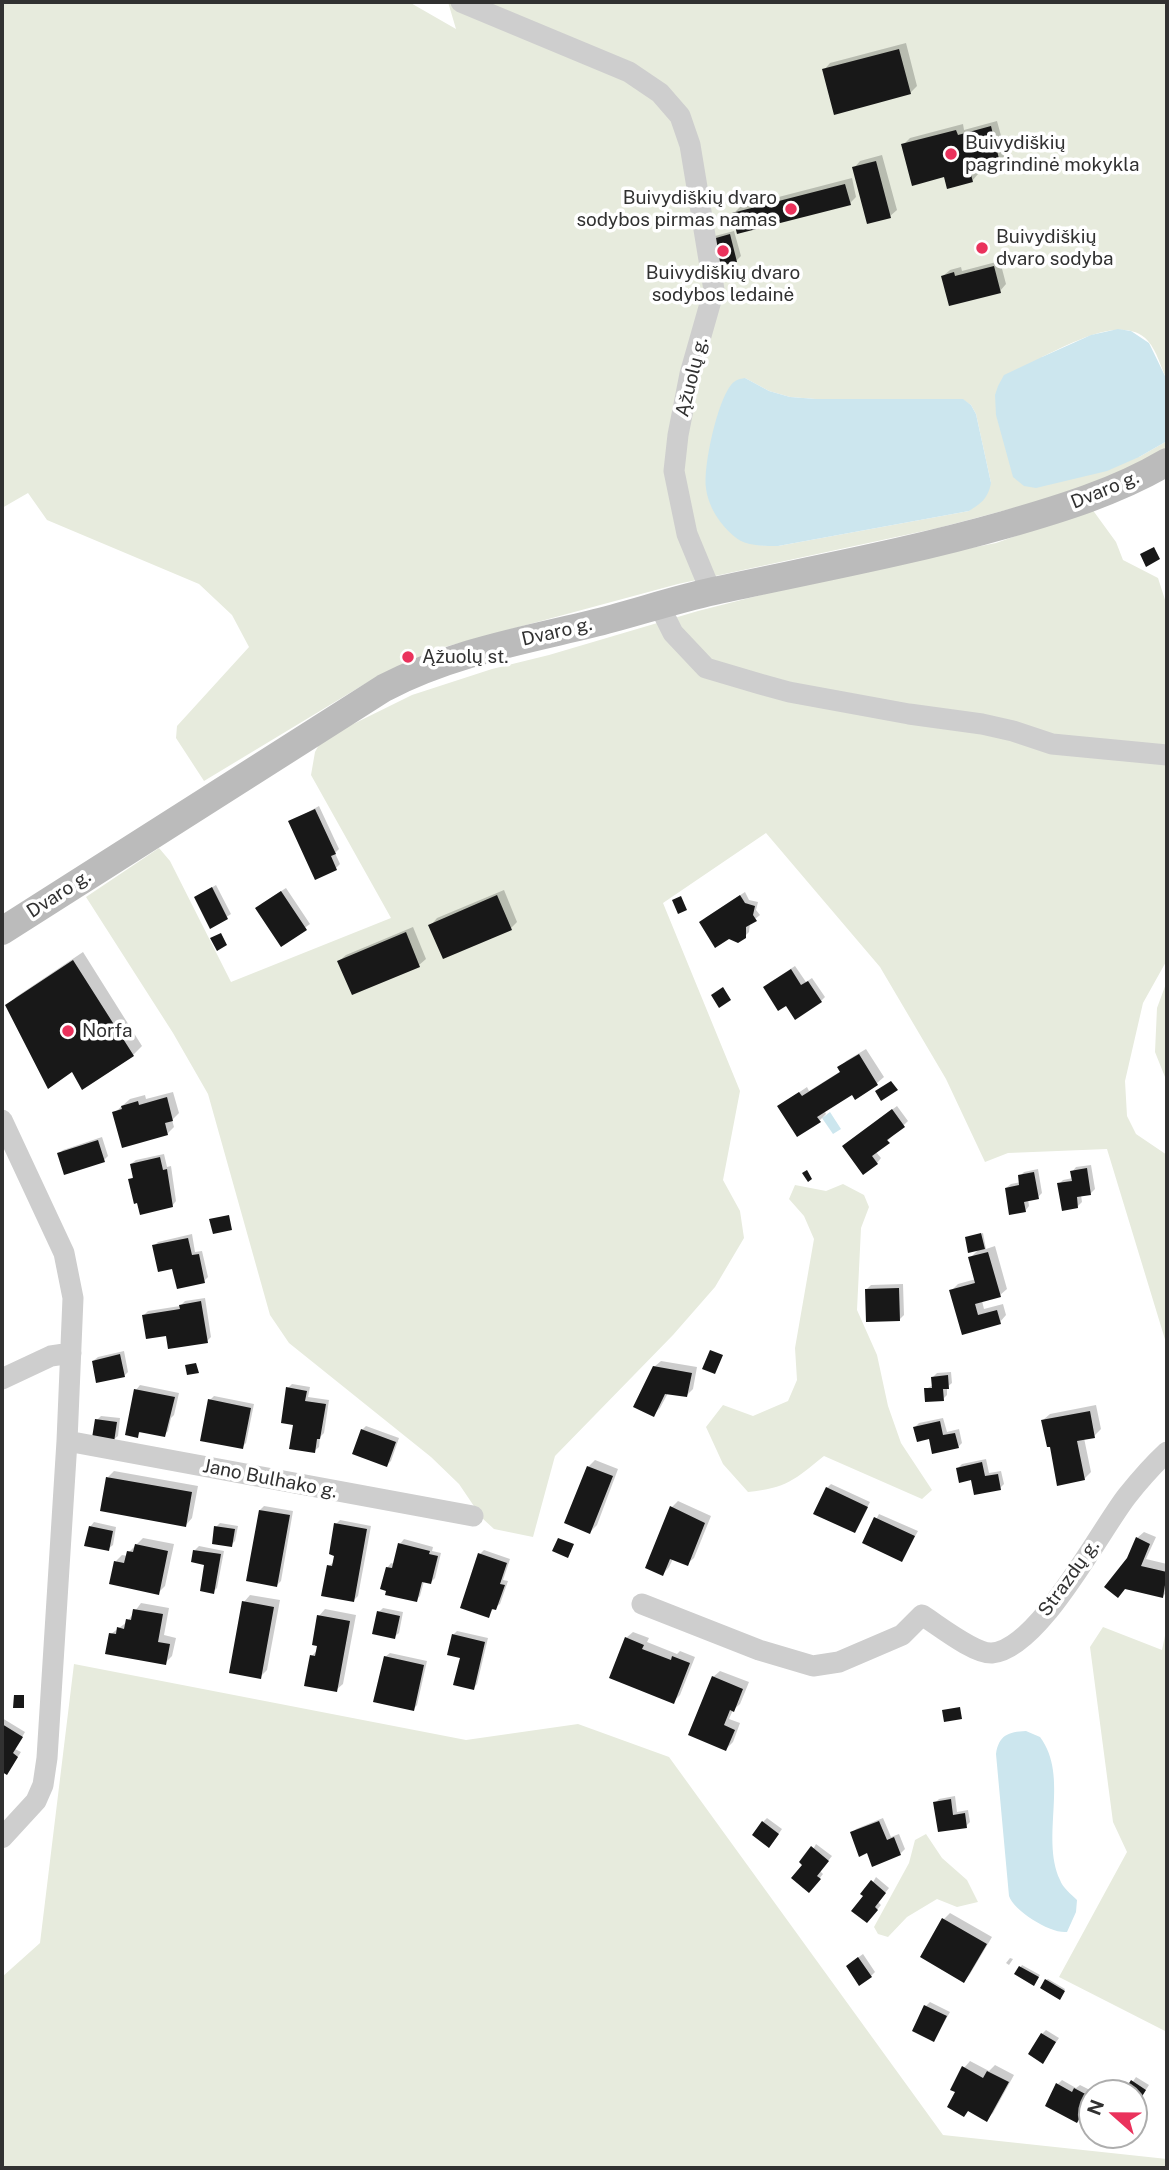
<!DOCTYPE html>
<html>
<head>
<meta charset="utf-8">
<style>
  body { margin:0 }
  #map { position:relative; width:1169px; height:2170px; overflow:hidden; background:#fff; font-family:"Public Sans",sans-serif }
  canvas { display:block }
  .frame { position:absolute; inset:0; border:4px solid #313131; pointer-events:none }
  .north { position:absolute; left:1078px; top:2079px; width:70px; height:70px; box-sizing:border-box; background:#fff; border:2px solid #adadad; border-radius:50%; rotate:291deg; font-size:19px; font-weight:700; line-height:28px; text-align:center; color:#313131 }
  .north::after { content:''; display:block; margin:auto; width:24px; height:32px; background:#ea325c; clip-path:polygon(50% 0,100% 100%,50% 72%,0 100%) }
</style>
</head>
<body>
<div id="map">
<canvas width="1169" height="2170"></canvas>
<div class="frame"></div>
<div class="north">N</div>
</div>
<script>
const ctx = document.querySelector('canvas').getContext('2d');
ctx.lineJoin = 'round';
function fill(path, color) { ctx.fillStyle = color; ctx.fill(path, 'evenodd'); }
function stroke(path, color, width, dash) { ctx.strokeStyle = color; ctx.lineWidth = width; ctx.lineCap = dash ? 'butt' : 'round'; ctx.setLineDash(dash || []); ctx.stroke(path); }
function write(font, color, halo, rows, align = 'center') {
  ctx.font = font + ' "Public Sans",sans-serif'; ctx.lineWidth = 7; ctx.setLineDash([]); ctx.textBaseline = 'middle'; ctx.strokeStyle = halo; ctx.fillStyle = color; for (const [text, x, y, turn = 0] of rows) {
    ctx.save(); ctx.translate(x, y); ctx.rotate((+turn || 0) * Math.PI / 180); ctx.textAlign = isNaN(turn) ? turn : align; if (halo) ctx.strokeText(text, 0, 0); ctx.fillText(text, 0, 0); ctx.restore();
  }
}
fill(new Path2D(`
  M2,2H409L456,29L448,2H1167V380C1161,368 1157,351 1148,341C1123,313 1069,345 1042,357L1139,457L1167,441V450L1138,466L1059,496L938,528L678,584L441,648L368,682L204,781L176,738L177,726L249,647L232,615L199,584L47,520L28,493L2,508ZM745,378L769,391L790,397L816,399H962L971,405L976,414L991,483L969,511L778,546L756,545Z
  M1092,509L1116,542L1123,560L1158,578L1167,606V960L1143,1003L1125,1081L1127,1116L1136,1134L1167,1155V1346L1107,1149L1008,1153L985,1162L946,1079L880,967L766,833L663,903L740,1091L723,1180L740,1211L744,1238L715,1287L673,1335L555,1456L533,1537L494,1529L482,1518L459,1484L431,1457L289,1343L270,1315L208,1094L173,1033L86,897L159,848L170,861L231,982L391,918L311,775L315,752L320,743L333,734L412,695L492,669L549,655L698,611L855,571L996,543Z
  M1167,981V1082L1155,1052L1157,1008Z
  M843,1184L864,1195L869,1207L861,1228L857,1310L877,1355L888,1406L901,1443L932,1490L922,1499L824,1456C794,1480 787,1488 748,1492L723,1464L706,1427L723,1405L753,1416L788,1401L797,1380L795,1348L814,1239L804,1216L789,1199L795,1185L826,1191Z
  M1167,1626V2032L1059,1977L1127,1852L1113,1822L1090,1647L1103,1627L1162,1650Z
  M74,1664L466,1740L578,1724L669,1757L943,2135L1167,2159V2168H2V1977L40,1943Z
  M926,1834L942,1858L967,1880L978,1902L957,1907L937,1899L907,1917L888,1937L878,1934L874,1927L909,1863L915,1840Z`), '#e7ebdd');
fill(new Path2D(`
  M1118,329L1131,331L1149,343L1167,380V441L1139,457L1107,471L1036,488L1024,486L1013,477L996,415L995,395L998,386L1004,375L1042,357L1091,335Z
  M745,378L769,391L790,397L816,399H963L971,405L976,414L991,483C988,498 982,503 969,511L778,546C766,546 752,546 741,541C724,531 708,508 706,488C703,467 717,402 731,385C735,380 739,379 745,378Z
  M830,1112L841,1129L833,1134L822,1118Z
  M1026,1731L1040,1737C1070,1777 1040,1836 1060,1880C1063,1888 1071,1894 1077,1900L1076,1912L1067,1932C1051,1934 1014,1911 1009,1896L996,1754C999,1735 1008,1732 1026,1731Z`), '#cce6ee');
fill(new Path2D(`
  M906,43L917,86L910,93L824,70L830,63Z
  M997,121L1006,154L1000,161L976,167L978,174L972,181L945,175L903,145L910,138L963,124L964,130Z
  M882,155L897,210L890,216L854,168L860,161Z
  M852,178L856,197L850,203L734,213L740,207Z
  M734,231L741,256L737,260L717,265L715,236Z
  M1000,261L1006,284L1000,291L943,276L950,270L961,267L962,271Z
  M319,806L339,849L335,853L340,864L336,868L290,822Z
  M216,885L231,914L211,927L196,897Z
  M286,888L310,924L281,945L261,904Z
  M504,890L517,922L511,928L431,925L437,918Z
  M745,892L749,900L758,902L756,910L760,915L750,923L749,932L745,936L705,918Z
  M413,927L426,959L419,965L353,993L339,961L346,955Z
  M83,952L142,1046L133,1055L72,1070L7,1006L16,997Z
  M795,966L806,982L812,978L825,997L821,1001L769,983Z
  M866,1049L884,1077L877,1083L856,1097L853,1092L824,1110L826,1114L820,1120L779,1106L807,1087L809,1091L841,1071L840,1068L846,1061Z
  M173,1092L179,1113L172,1120L174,1127L167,1134L114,1113L130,1099L145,1095L146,1099Z
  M897,1106L908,1121L876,1152L881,1158L877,1163L848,1143Z
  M102,1137L108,1156L104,1160L59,1154L63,1150Z
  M164,1154L167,1167L171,1166L176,1201L172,1206L130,1180L134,1176L131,1164L136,1160Z
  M1091,1165L1095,1189L1091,1193L1081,1195L1082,1202L1078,1206L1059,1184L1063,1180L1073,1178L1072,1172L1076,1167Z
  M1038,1169L1042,1193L1038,1197L1028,1199L1029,1206L1025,1211L1006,1188L1011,1184L1021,1182L1020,1176L1024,1172Z
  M983,1233L986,1249L995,1246L1007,1289L1000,1295L982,1301L984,1309L1003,1304L1006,1315L1000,1322L963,1333L951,1291L958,1284L976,1279L970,1258L979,1249L967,1238Z
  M192,1234L195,1252L202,1251L208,1277L204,1281L174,1267L154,1246L158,1242Z
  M903,1284L904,1315L900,1319L867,1289L871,1285Z
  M205,1298L211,1337L207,1341L168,1334L144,1315L148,1311L180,1306L185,1301Z
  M124,1351L128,1372L124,1376L93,1361L98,1357Z
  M661,1361L697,1367L693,1389L686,1396L668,1393L660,1408L654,1414V1367Z
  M951,1372L952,1383L947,1387V1395L943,1399L926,1389L933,1385V1377L937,1373Z
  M292,1384L310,1387L308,1397L329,1400L324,1433L320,1437L319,1447L314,1451L295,1424L288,1388Z
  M140,1385L179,1393L174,1415L171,1418L168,1431L164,1435L142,1430L137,1436L136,1390Z
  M214,1396L254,1404L246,1443L242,1447L210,1400Z
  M1096,1405L1101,1429L1094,1436L1084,1438L1091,1472L1084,1479L1051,1445L1043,1420L1050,1414Z
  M101,1416L120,1418L118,1436L113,1440L97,1420Z
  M943,1418L947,1432L959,1429L962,1443L958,1447L930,1437L915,1427L919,1423Z
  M366,1426L399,1438L391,1461L387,1465L362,1430Z
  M986,1459L989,1473L1001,1471L1004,1484L1000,1488L972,1478L958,1468L962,1464Z
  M595,1460L618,1469L597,1525L590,1532L588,1467Z
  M114,1471L198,1486L192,1518L186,1525L108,1477Z
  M831,1484L870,1502L855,1531L827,1488Z
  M678,1501L711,1516L694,1558L687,1564L673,1559L669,1567L663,1574L672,1507Z
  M264,1506L293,1511L281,1581L277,1585L260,1510Z
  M879,1514L918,1531L902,1560L864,1542Z
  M340,1520L371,1526L358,1596L354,1600L329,1566L334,1562L336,1524Z
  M94,1522L116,1527L113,1545L108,1549L90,1527Z
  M220,1523L238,1526L235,1541L231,1545L216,1527Z
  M1144,1532L1156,1537L1146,1559L1167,1564V1592L1163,1596L1128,1558L1137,1538Z
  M143,1538L174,1544L165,1586L158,1593L116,1561L122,1555L128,1556L129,1552Z
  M404,1539L433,1547L432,1551L441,1553L435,1578L431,1582L424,1581L420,1596L416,1600L389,1590L387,1568L391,1563L395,1564L400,1544Z
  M199,1546L224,1551L217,1588L213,1592L206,1563L195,1550Z
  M484,1550L510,1559L503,1580L508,1581L500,1604L494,1608L488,1616L480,1554Z
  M250,1595L280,1600L267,1670L260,1677L244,1602Z
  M141,1603L169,1608L164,1635L176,1638L172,1656L165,1663L111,1634L127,1622Z
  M383,1608L403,1612L399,1633L394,1637L379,1612Z
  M325,1609L356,1615L343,1684L336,1690L312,1656L318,1649L319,1616Z
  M457,1631L488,1638L477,1684L473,1689L453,1635Z
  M633,1632L649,1638L647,1642L677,1654L680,1651L695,1657L680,1695L673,1702L626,1638Z
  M390,1653L427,1661L417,1705L413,1710L385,1657Z
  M720,1671L749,1682L740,1704L733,1710L729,1719L740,1723L733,1742L726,1749L713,1677Z
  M2,1718L25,1732L15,1749L21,1752L7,1773L2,1770Z
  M955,1796L957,1812L968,1810L970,1822L966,1826L935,1803L939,1799Z
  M767,1818L782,1829L773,1842L763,1822Z
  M883,1818L891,1837L899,1834L905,1849L901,1853L873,1864L868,1851L852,1833L856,1829Z
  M816,1844L832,1856L820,1871L823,1874L813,1887L805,1865Z
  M876,1877L889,1888L878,1902L881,1905L871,1917L865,1896Z
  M950,1913L992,1937L970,1974L964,1981L944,1919Z
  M863,1954L875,1972L871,1976L852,1962Z
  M1010,1958L1013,1959L1009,1965L1006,1963Z
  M1022,1965L1040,1975L1035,1982L1016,1974Z
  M1048,1979L1065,1989L1061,1996L1046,1980Z
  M930,2002L950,2012L934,2040L926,2006Z
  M1046,2030L1059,2038L1043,2061L1042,2034Z
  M970,2061L989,2071L995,2065L1014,2075L993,2113L987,2119L957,2091L964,2068Z
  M1136,2077L1149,2085L1134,2108V2093H1125Z
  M1062,2080L1076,2088L1080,2085L1094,2092L1077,2121L1058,2084Z`), '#0003');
fill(new Path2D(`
  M899,49L911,94L834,115L822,69Z
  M991,126L1000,163L970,171L973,182L947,189L944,177L912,186L901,144L956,130L958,135Z
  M876,161L891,218L867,224L852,167Z
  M845,184L851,205L737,234L732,213Z
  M730,234L737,262L716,267L709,240Z
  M994,266L1001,293L949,306L941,276L954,272L955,276Z
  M1154,547L1160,559L1146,567L1140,554Z
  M315,809L336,854L331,856L337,870L315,880L288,821Z
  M212,887L228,919L210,929L194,897Z
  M281,891L307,930L281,947L255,908Z
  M497,895L512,930L443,959L428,925Z
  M740,895L745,903L755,906L753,915L757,921L746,927V938L738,943L729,939L715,948L699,922Z
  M681,896L687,910L678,914L672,900Z
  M406,932L420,967L352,995L337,961Z
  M221,933L227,945L217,951L210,938Z
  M73,960L134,1056L82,1090L72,1072L48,1089L5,1005Z
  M791,969L801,985L808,981L822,1002L795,1020L786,1006L778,1011L763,987Z
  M723,987L731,1000L719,1008L711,995Z
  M859,1054L878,1085L855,1100L852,1095L817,1117L821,1122L797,1137L777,1106L799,1092L802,1096L840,1072L837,1067Z
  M891,1081L898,1090L881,1101L875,1091Z
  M167,1097L173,1121L165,1123L168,1135L122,1148L112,1112L122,1109L121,1106L138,1101L139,1105Z
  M892,1109L905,1127L887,1140L890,1143L872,1156L878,1164L863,1175L842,1146Z
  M98,1140L105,1162L64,1175L57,1153Z
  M160,1157L163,1170L167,1169L173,1207L140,1215L137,1203L134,1204L128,1179L133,1178L130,1164Z
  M1087,1168L1091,1195L1077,1197L1078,1208L1062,1211L1057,1183L1072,1181L1070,1171Z
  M807,1170L812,1179L808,1182L802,1173Z
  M1034,1172L1039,1199L1024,1202L1026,1212L1009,1215L1005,1188L1019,1185L1018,1175Z
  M229,1215L232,1230L213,1234L209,1219Z
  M981,1233L985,1249L968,1253L965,1237Z
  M188,1238L192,1255L199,1254L205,1283L177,1289L172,1269L158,1272L152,1245Z
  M988,1252L1001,1297L975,1304L978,1315L997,1310L1001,1324L962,1335L949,1290L975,1283L968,1257Z
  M899,1288L900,1321L866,1322L865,1289Z
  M201,1301L208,1343L168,1349L166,1336L146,1339L142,1315L180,1309L179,1305Z
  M710,1350L723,1355L715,1374L702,1369Z
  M120,1354L125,1377L96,1383L92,1361Z
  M196,1363L199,1373L187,1375L185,1365Z
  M653,1366L692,1373L687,1397L665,1394L654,1417L633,1407Z
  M948,1375L949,1389H943L944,1401L925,1402L924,1388H932L931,1377Z
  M286,1387L307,1391L305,1401L326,1404L320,1439H317L315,1453L289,1449L293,1425L281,1423Z
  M134,1389L175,1397L165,1437L139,1432L138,1438L125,1435Z
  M208,1399L251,1408L243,1449L200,1441Z
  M1090,1411L1095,1438L1077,1441L1085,1480L1057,1486L1050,1447H1047L1041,1420Z
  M95,1419L117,1422L114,1442L92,1438Z
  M940,1421L943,1435L955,1433L959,1448L932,1454L929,1439L917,1442L913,1427Z
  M361,1429L396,1442L387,1467L352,1454Z
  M982,1462L985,1476L998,1474L1001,1490L974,1495L971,1480L959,1483L956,1468Z
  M587,1466L613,1476L590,1534L564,1523Z
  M106,1477L192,1492L186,1527L100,1511Z
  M826,1487L868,1507L855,1533L813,1514Z
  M670,1506L705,1523L688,1566L670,1559L663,1576L645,1568Z
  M259,1510L290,1515L277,1587L246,1581Z
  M874,1517L915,1536L902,1562L862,1543Z
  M334,1523L367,1529L354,1602L321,1596L327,1565L332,1566L334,1556L329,1554Z
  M89,1526L113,1531L109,1551L84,1546Z
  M214,1526L235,1529L232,1547L212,1544Z
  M1136,1537L1150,1544L1141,1566L1167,1572L1163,1598L1125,1589L1118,1598L1104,1587L1127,1558Z
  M558,1538L574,1544L568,1558L552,1551Z
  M398,1543L430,1551L429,1554L438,1556L431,1584L422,1582L417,1602L385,1595L386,1591L380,1589L386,1567L392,1568Z
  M135,1544L168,1551L159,1595L109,1584L114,1561L124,1563L127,1551L133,1552Z
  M193,1550L221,1554L214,1594L200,1591L204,1565L191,1562Z
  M478,1553L507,1563L500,1584L505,1585L496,1610L492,1609L489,1618L460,1608Z
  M242,1601L274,1607L261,1679L229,1673Z
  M133,1609L163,1614L158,1642L170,1644L166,1665L105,1654L109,1633L116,1634L117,1627L124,1629L126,1619L131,1620Z
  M377,1611L400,1616L395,1639L372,1634Z
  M317,1615L350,1621L337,1692L304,1686L310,1655L315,1656L317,1646L312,1645Z
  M452,1634L485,1642L474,1690L453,1685L460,1658L447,1655Z
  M625,1637L644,1645L642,1649L671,1660L672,1656L690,1663L674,1704L609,1678Z
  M384,1656L424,1665L414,1711L373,1702Z
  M712,1676L743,1689L734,1712L730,1710L724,1725L735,1730L726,1751L688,1735Z
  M14,1695H24V1708H13Z
  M960,1707L962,1719L944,1722L942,1710Z
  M2,1724L23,1737L13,1753L18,1757L7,1775L2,1772Z
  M951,1799L953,1815L965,1813L967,1828L938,1832L933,1802Z
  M762,1821L779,1834L769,1848L752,1835Z
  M879,1821L887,1840L894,1837L901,1855L872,1867L867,1853L859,1857L850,1832Z
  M811,1846L829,1861L817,1876L821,1879L809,1893L791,1878L802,1865L799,1862Z
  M871,1880L886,1893L875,1907L878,1910L867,1923L851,1911L863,1896L860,1894Z
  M942,1918L987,1944L964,1983L920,1957Z
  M858,1957L872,1977L859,1986L846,1966Z
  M1019,1966L1039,1977L1034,1986L1014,1974Z
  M1045,1979L1065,1991L1060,2000L1040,1988Z
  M924,2005L947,2016L934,2042L912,2031Z
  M1041,2033L1056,2042L1043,2064L1028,2054Z
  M962,2066L983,2078L987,2071L1009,2082L987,2122L968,2111L964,2117L947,2107L955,2092L950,2090Z
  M1131,2080L1146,2090L1134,2109V2093H1123Z
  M1056,2083L1072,2092L1074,2088L1091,2097L1077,2123L1045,2106Z`), '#181818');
stroke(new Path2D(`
  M461,2L629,72L660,93L680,116L690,145L714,290L690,374L678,435L674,471L687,534L711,592
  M659,605L673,633L706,668L760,684L789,692L909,714L982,724L1013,731L1052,744L1167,755
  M2,1120L64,1253L73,1298L67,1441L47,1758L43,1785L36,1801L2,1838
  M2,1379L51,1356L71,1353
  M67,1441L473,1516
  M642,1604L759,1650L813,1666L839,1662L902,1635L922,1615C938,1625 974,1654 992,1653C1039,1649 1099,1532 1127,1496C1139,1481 1153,1465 1167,1452`), '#cecece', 21);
stroke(new Path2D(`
  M2,931L384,688C449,654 520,641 591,624C632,614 673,600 714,591C811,570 909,552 1004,525C1060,509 1116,492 1167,462`), '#bbb', 28);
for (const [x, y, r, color] of [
  [951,154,7,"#ea325c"],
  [791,209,7,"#ea325c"],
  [982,248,7,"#ea325c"],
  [723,251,7,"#ea325c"],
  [408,657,7,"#ea325c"],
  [68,1031,7,"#ea325c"]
]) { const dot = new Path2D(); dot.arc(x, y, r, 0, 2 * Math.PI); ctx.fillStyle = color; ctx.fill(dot); stroke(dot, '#fff', 2.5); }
write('19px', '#313131', '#fff', [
  ["Buivydiškių",965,143],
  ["pagrindinė mokykla",965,165],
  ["Buivydiškių dvaro",777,198,"right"],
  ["sodybos pirmas namas",777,220,"right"],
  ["Buivydiškių",996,237],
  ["dvaro sodyba",996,259],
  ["Buivydiškių dvaro",723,273,"center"],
  ["sodybos ledainė",723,295,"center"],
  ["Ąžuolų st.",422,657],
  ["Norfa",82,1031]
], 'left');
write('19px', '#313131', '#fff', [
  ["Ąžuolų g.",692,377,-76],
  ["Dvaro g.",1105,490,-22],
  ["Dvaro g.",557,632,-13],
  ["Dvaro g.",59,894,-33],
  ["Jano Bulhako g.",270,1479,11],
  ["Strazdų g.",1069,1578,-54]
]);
</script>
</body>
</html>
